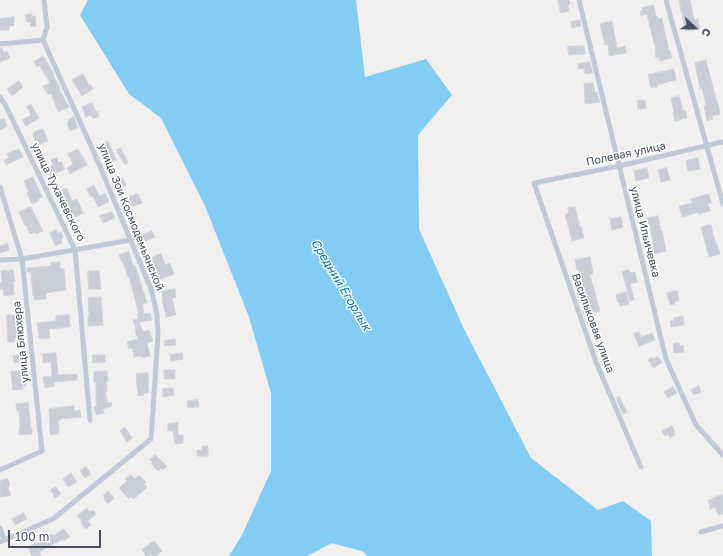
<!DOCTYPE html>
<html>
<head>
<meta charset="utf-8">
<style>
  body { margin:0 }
  #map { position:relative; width:723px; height:556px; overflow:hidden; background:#f2f0ef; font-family:"Golos Text",sans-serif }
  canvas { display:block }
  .north { position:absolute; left:675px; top:8px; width:40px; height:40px; -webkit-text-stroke:3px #fff; paint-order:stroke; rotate:112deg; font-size:11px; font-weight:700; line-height:16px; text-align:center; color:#464f5f }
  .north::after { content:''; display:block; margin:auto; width:14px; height:18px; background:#464f5f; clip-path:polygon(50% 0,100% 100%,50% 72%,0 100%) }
  .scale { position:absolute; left:8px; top:530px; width:93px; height:18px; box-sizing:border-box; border:2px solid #464f5f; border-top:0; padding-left:5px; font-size:12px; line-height:14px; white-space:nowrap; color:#464f5f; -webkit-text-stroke:3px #fff; paint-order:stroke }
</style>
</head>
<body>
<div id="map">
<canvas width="723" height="556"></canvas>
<div class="north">С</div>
<div class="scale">100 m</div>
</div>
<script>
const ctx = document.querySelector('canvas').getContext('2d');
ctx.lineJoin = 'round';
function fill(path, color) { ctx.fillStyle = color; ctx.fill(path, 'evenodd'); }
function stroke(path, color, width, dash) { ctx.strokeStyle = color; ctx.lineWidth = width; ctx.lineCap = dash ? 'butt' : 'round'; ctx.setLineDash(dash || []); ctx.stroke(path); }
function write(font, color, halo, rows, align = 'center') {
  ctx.font = font + ' "Golos Text",sans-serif'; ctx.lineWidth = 3; ctx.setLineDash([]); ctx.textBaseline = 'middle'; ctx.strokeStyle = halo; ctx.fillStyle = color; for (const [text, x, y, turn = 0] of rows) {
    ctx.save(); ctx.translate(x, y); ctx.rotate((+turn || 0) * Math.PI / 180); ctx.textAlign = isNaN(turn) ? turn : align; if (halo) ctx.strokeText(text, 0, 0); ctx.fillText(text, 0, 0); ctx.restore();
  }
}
fill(new Path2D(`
  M88,0H356L365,77L426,59L452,95L418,135L419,229L464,329L531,458L598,510L623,501L651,521L652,556H367L364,552L332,543L307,556H229L242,535L271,471V393L249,317L205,206L161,118L129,94L80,15Z`), '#83ccf4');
const building = new Path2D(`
  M558,0H569L570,4L568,5L569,11L561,13Z
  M679,0H690L694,20L698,19L700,28L686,31Z
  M654,5L656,17L657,16L658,19L662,18L669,51L670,50L672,58L660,61L659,57L656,58L655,52L656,51L647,14L641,16L640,11L643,10L642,8Z
  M32,14V17L35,16L36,26L31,27L30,22H27L25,15Z
  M14,17V26H9V30H0V19Z
  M580,20L581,26L572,28L571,22Z
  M612,21L617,48L625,46L626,53L609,56L608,44L605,45L600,24Z
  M568,46H584L585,54L569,55Z
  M0,48H2L4,53L7,51L10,58L0,62Z
  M43,56L53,72L54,75H53L60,88L59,89L69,107L58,112L51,93L48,95L43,86L50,83L40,66L37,67L34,62Z
  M706,60L717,103H718L720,114L712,116L713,119L707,121L704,105H706L702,88L700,89L695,63Z
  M590,62L593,73L585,74L584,68L579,69L578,64Z
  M674,69L676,80L657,85V87L651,88L648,75Z
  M83,74L89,85L90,84L93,89L82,96L72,80Z
  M19,81L23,87L12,96L7,89Z
  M593,83L595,93L597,92L600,102L585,104L584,84Z
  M679,96L683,110H685L687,118L675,121L673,112H674L671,98Z
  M645,100L646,108L638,109L637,101Z
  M92,103L96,112L98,111L99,116L93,119L91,115L86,117L82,107Z
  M31,104L39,118L26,126L22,120L31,115L27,107Z
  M74,117L78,128L70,131L67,124L69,119Z
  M4,119L7,126L0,130V120Z
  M43,129L48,141L39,145L37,142L36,143L33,135L34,132Z
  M108,141L113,152L116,160L107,164L102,152L101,153L98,146Z
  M121,148L128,163L125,165L116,150Z
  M19,149L23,157L6,165L4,160L9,158L7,154Z
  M78,149L87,165L70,174L67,168L73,164L68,154Z
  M57,158L59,163L61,161L65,169L50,176L47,168L53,165L51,160Z
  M698,158L700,169L688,171L686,161Z
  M647,168L649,178L636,181L634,171Z
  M667,168L670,180L661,182L658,170Z
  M33,177L42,197L38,199L39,201L32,204L27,193H29L24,181Z
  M123,178L126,186L117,190L114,182Z
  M94,185L99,196L105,193L109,202L98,207L93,196L91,197L87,189Z
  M67,188L72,201L77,199L83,213L73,218L63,196L59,198L56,191L61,189V190Z
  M138,194L142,203L127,208L124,199Z
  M709,194L711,203H708L710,211L699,214V212L682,217L679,206L692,203L691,199Z
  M31,207L43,231L36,234L35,232L30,234L26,225L25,226L19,212Z
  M575,207L580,227L581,226L584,238L572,241L565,214L569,213L568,208Z
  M112,212L115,218L103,223L100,216Z
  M658,216L661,231H662L666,251L654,254L653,249H654L650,225H648L647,218Z
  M621,217L623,227L612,230L610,219Z
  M711,225L716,245L717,244L720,254L709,257L701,227Z
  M56,230L57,233L61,232L63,238L61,239L62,243L55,246L50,233Z
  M152,231L155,237L144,242L141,236Z
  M8,244L9,250L0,253V246Z
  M129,252L133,265H135L147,303L142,304L144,314L150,313L152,320L139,322L143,332L149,330L153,341L147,343L150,356L142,358L141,356L134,357L132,348L129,349L127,342L138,339L135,331H136L133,320L138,319L137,314H139L129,277L128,278L123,262H122L119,255Z
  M161,254L165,265L170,263L174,274L159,280L154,266L153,267L149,259Z
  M590,257L593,274L590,275L600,311L584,315L581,302L580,303L578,296L581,295L579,284L582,283L579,270H577L575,260Z
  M60,262V269H64L66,290L46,293V299L34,300V296H33L31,272H27V268L51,266V263Z
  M13,270L15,281H13L14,295L4,296L3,289H0V283H2L1,271Z
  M629,270L630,273L635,272L637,282L630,284L634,300L630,301L622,272Z
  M88,271H99L101,289H89Z
  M175,289L176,297L172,298L176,315L166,317L163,304L162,291Z
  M677,291L679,301H675V304L670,305L667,293Z
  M626,292L629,304L620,306L619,302L618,303L616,295Z
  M101,297L103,325L88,326V317L89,316L88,298Z
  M7,315H19V331H20L21,338H15V342H8Z
  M69,315L70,327L49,329L50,338L39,339L37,323L56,321V316Z
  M683,316L684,325L671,327L670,321H674V318Z
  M639,332L641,337L652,333L655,340L639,346L634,334Z
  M175,339L176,345L165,346L164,341Z
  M679,343L680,346L683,345L684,352L674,353L673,344Z
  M56,353L58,375L77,374V380L54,382V386L45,388L43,377L52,376L51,362L43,363V354Z
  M182,353L183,359L171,361L170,355Z
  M23,355L24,361L14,363L13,356Z
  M93,355H105V362L93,363Z
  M657,356L662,362L654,368L648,360L652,357L654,359Z
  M164,370H175V379H165Z
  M25,371L26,386H23V389L13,390L11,372Z
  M107,371L108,381H106L107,392H105L108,403L111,402L112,406L103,409L104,413L96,415L94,407L97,406L96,400V382H94V372Z
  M148,373L149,383H148L149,392L144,393V395L138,396L136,374Z
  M699,386L701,392L694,395L691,390Z
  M673,387L677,393L668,398L664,392Z
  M173,388L174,395L163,397V389Z
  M619,396L627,412L623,414L616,398Z
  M198,400L199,407L188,408L187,401Z
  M28,403L31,428H32V434L19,435V429L20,428L19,411H17L16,404Z
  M74,406V411L80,410L81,417L60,419V421H58L59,432H57V434L50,435L49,409Z
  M178,423V435H183V443L175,444L173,431H168V424Z
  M672,426L675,431L674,432L675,435L670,438L668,434L665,436L662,431Z
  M125,427L132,438L127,442L120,431Z
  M202,446H208V456H197V450H202Z
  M155,455L167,466L163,470L161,468L158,471L151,464L153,462L150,460Z
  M86,467L91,474L85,478L80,471Z
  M71,473L77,482L68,487L63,479Z
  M131,475L135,479L139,475L146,482L144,484L147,487L134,499L131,497L129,499L119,488L127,481L125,479Z
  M8,479L10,486L8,487L11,495L1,497L0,492V481Z
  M56,487L61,494L55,498L51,490Z
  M108,491L114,498L108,504L104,499L105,498L103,496Z
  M723,495V514L718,515L715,507L710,509L708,500L713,499L712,498Z
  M87,508L90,512L93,510L96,514L88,521L91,525L86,529L81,523L82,521L77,516Z
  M24,513L27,519L15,525L12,519Z
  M64,529L70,537L64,541L63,539L39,552L41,556H32L28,547L46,539L45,537L51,534L53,536Z
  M154,541L162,551L156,556H153L151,554L149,556H146L142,550Z`);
fill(building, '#cbcdd6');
stroke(building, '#d3d4dc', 1);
stroke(new Path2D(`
  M579,0L666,359L696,425L723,455
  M666,0L723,204
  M43,40L47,27L44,0
  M0,44L43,40L96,157L151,289L157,314L158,335L151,439L53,519L0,542
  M0,97L6,106L75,250L90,420
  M0,187L22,259L42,451L0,470
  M0,260L22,259L131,240
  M641,467L596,362L534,183L619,166L723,142
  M0,528L4,540
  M701,532L723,526`), '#c2c9d6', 5);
write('11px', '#464f5f', '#fff', [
  ["Полевая улица",626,154,-12],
  ["улица Тухачевского",58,192,64],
  ["улица Зои Космодемьянской",131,217,68],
  ["улица Ильичевка",645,232,76],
  ["Васильковая улица",593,323,70],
  ["улица Блюхера",21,342,-96]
]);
write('italic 12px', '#0075b8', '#fff', [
  ["Средний Егорлык",341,285,59]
]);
</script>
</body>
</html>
